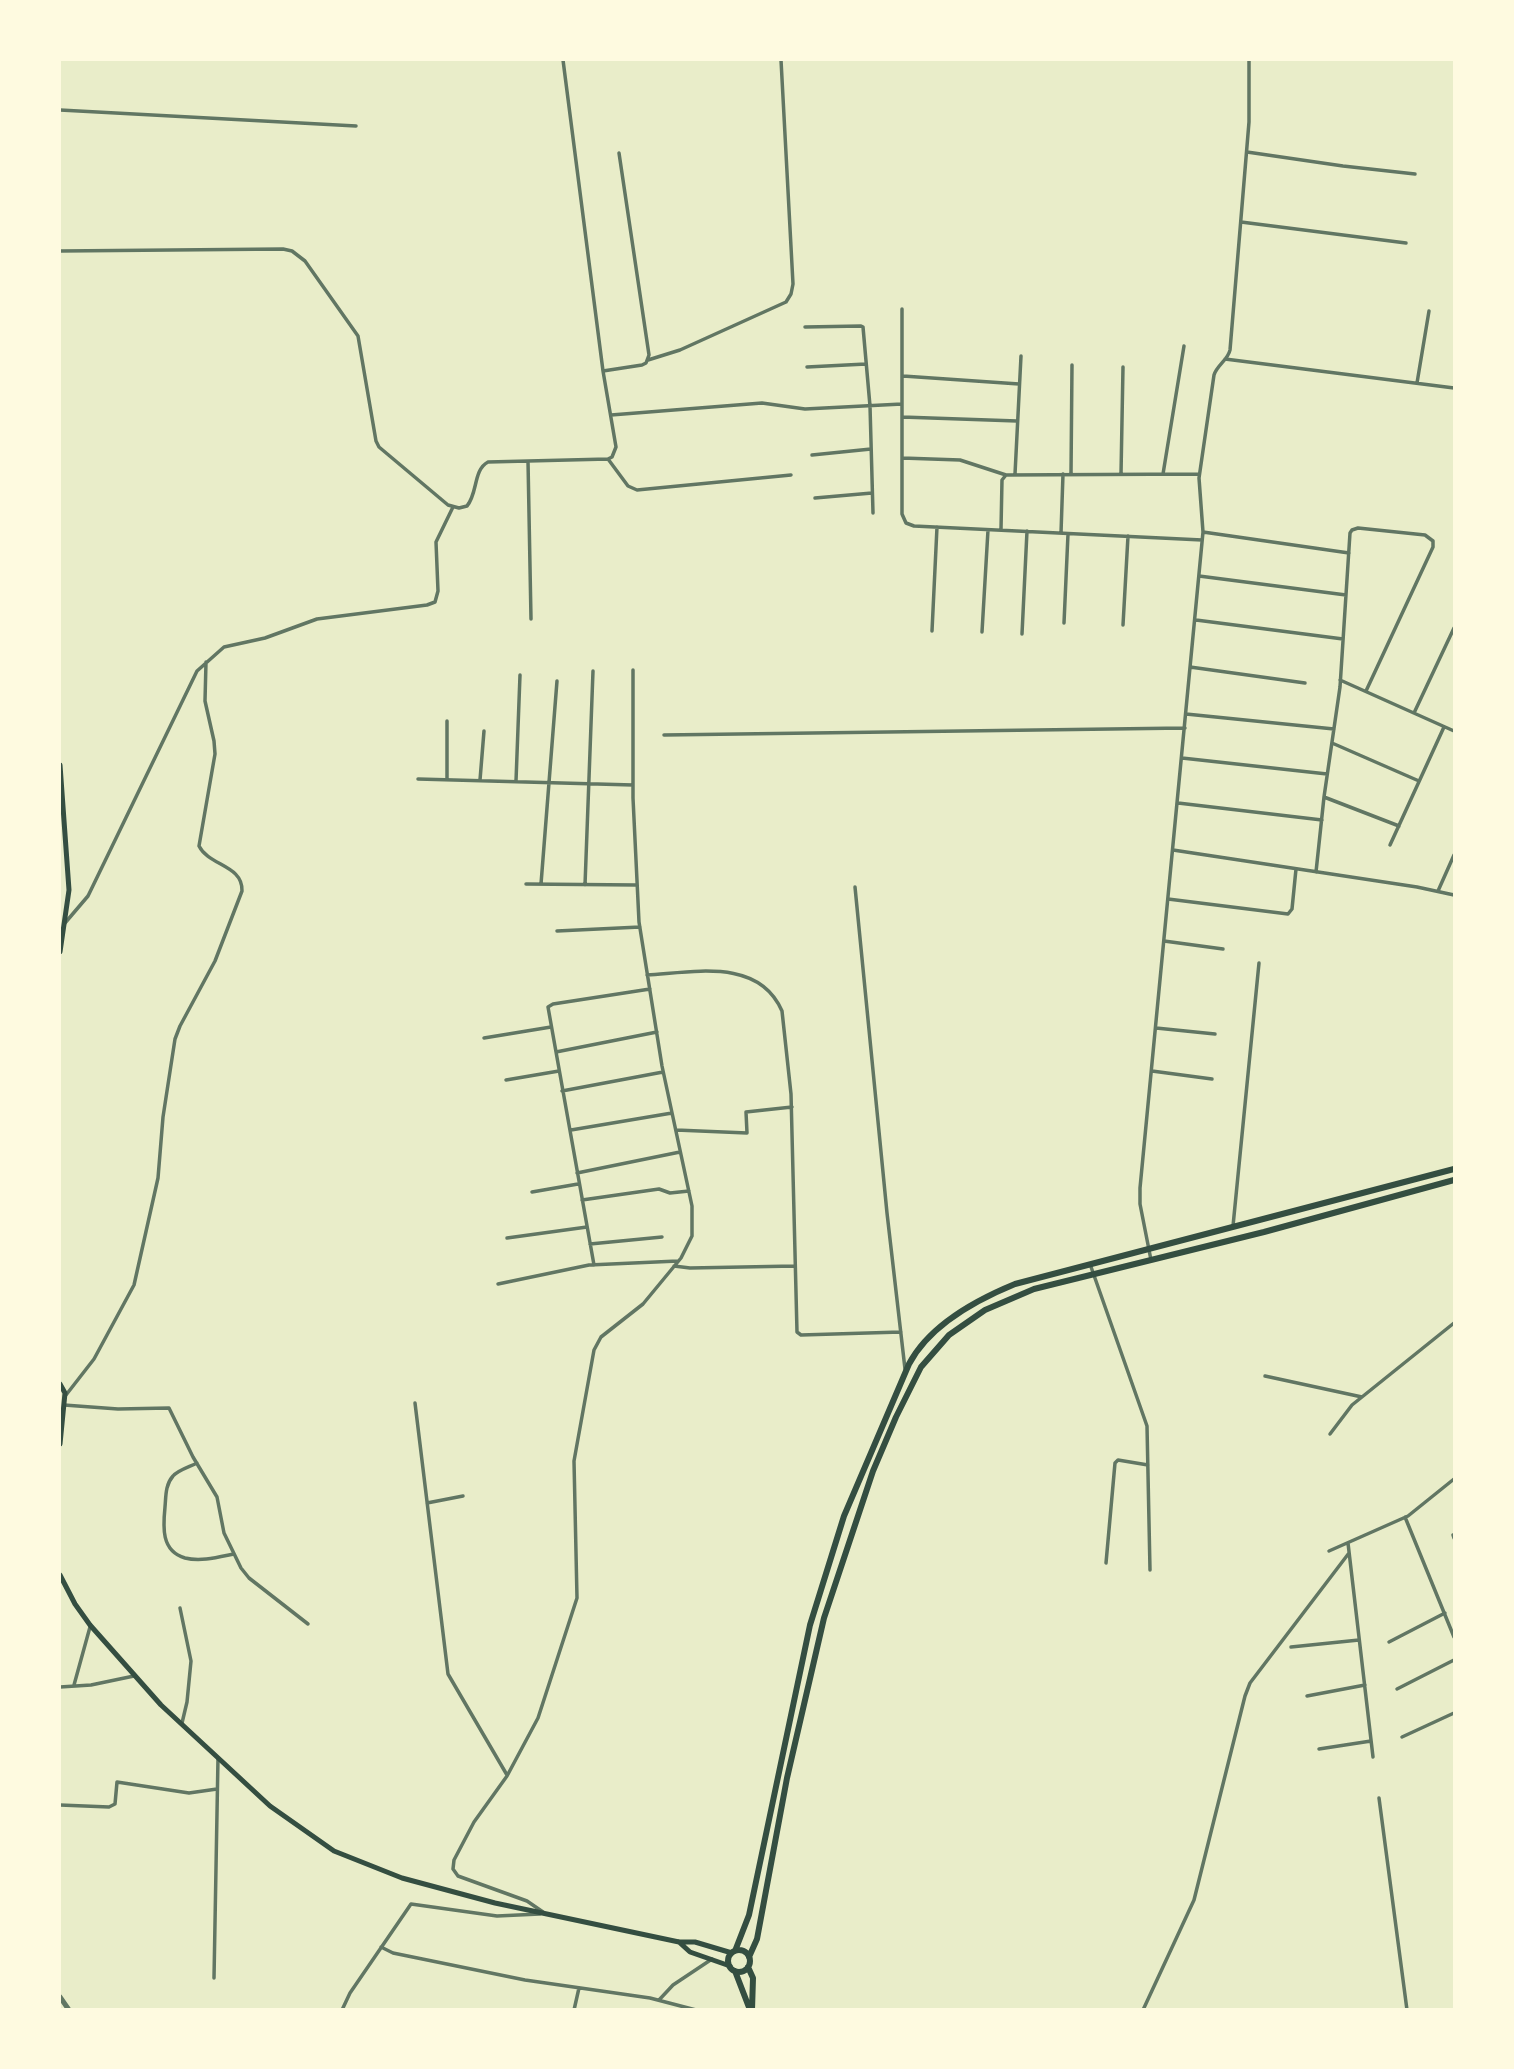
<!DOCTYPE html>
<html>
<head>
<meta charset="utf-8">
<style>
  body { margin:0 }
  #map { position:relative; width:1514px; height:2069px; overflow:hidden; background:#e9edc9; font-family:Mulish,sans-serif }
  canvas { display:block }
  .frame { position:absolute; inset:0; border:61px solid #fefae0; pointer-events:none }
</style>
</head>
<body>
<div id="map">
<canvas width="1514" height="2069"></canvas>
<div class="frame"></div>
</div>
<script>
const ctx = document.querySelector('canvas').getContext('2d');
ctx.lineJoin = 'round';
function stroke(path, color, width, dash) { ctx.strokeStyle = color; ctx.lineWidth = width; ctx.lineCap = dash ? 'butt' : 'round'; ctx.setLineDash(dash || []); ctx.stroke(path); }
stroke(new Path2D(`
  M60,110L356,126
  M1247,152L1343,166L1415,174
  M1241,222L1406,243
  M60,251L283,249L292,251L305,261L358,336L376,441L379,447L448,505L459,508L467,506C478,493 473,470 488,462L608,459L612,457L616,447L603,371L563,60
  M902,309V514L906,523L914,526L1202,540
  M805,327L861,326L863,327L870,406L873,513
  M1225,359L1454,388
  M648,360L680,350L786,302L791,294L793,284L781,60
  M807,367L866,364
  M603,371L642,365L646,363L649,355L619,153
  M903,376L1019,384
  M1417,383L1429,311
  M611,415L762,403L805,409L902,404
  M902,417L1017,421
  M812,455L871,449
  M902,458L960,460L1006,475
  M608,459L628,486L637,490L791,475
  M528,461L531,619
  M1015,474L1021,356
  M1071,474L1072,365
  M1121,474L1123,367
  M1163,474L1184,346
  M815,498L872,493
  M1001,529L1002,480L1006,475L1199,474
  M1203,532L1349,553
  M1061,533L1063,474
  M1199,576L1346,595
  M1196,620L1343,639
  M1064,623L1068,534
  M1123,625L1128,536
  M932,631L937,527
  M982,632L988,530
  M1022,634L1027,531
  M1190,667L1305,683
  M1340,680L1454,731
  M1414,713L1454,628
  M1186,714L1334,729
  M664,735L1185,728
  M1332,743L1419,781
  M1182,758L1327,774
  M418,779L633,785
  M447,779V721
  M480,780L484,731
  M516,781L520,675
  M1324,797L1399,826
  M1178,803L1322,820
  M1390,845L1444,727
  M1173,850L1417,887L1454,895
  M1316,872L1324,797L1340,687L1350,533L1352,530L1358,528L1425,535L1433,541V547L1366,691
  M526,884L636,885
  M541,884L557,681
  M585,885L593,671
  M855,887L887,1213L905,1369
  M1438,891L1454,855
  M1168,899L1288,914L1292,909L1296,869
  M65,923L88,896L197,671L224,647L265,638L317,619L427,605L435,602L438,591L436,542L453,507
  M557,931L640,927
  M1164,941L1223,949
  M647,975C695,972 759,958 782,1011L791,1094L797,1332L801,1335L901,1332
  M1156,1028L1215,1034
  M484,1038L551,1027
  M556,1052L657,1032
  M1152,1071L1212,1079
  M506,1080L559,1071
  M562,1091L663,1072
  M571,1130L672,1113
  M676,1130L747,1133L746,1112L792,1107
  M577,1173L680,1152
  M532,1192L578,1184
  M582,1200L659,1189L670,1193L689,1191
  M1233,1226L1259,963
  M507,1238L587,1227
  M590,1244L662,1237
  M1151,1260L1140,1204V1188L1203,532L1199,478L1214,375C1217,365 1228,360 1230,350L1249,122V60
  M1090,1264L1147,1426L1150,1570
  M594,1265L548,1007L553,1004L650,989
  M674,1266L690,1268L795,1266
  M498,1284L589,1265L678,1261
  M1265,1376L1362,1397
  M66,1395L94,1359L134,1285L158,1178L163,1117L175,1039L180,1026L215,961L242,891C243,865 209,866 199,846L215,754L214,741L205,701L206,662
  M415,1403L448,1674L507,1775
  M64,1405L118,1409L169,1408L193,1457L217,1497L224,1533L241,1568L249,1578L308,1624
  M1330,1434L1352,1405L1454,1323
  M197,1463C189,1467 178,1470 173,1476C165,1485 166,1497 165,1507C163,1527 161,1551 185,1558C201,1562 219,1557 234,1554
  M427,1503L463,1496
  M1405,1517L1454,1637
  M1453,1535L1454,1538
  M1348,1543L1373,1757
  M1329,1551L1408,1516L1454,1479
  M1106,1563L1115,1463L1118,1460L1148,1465
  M180,1608L191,1661L187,1702L182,1723
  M1389,1642L1445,1613
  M1291,1647L1359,1640
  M74,1685L90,1627
  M60,1687L91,1685L134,1676
  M1397,1689L1454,1660
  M1307,1696L1365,1685
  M1402,1737L1454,1713
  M1319,1749L1371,1741
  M1379,1798L1407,2010
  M60,1805L109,1807L115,1804L117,1782L189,1793L217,1789
  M543,1912L527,1901L458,1876L453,1869L454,1860L474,1822L507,1776L538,1718L577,1598L574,1461L594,1350L601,1337L643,1304L681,1258L692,1236V1206L662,1066L639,922L633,798V670
  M381,1947L393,1953L525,1980L650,1998L696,2010
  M214,1978L218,1758
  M659,2000L673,1985L712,1959
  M342,2010L350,1993L411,1904L497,1916L540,1914
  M574,2010L579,1988
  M1143,2010L1194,1900L1245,1696L1250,1683L1349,1553`), '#617663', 3.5);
stroke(new Path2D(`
  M60,1997L69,2010`), '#617663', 5);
stroke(new Path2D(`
  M60,765L69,890L60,952
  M60,1384L65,1393L60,1444
  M60,1575L75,1604L90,1625L161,1705L270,1806L334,1851L402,1878L495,1903L679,1942H695L732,1953
  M679,1942L690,1952L730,1966`), '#344e41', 5);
stroke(new Path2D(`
  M728 1961a11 11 0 1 1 22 0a11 11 0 1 1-22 0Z
  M735,1951L749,1915L810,1625L844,1516L909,1364C929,1326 976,1300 1015,1284L1454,1169
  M749,1957L757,1939L787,1778L824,1618L873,1471L896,1417L921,1367L949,1335L985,1310L1034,1289L1264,1232L1454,1180
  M748,1967L753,1978L752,2010
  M735,1971L750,2010`), '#344e41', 6);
</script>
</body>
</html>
